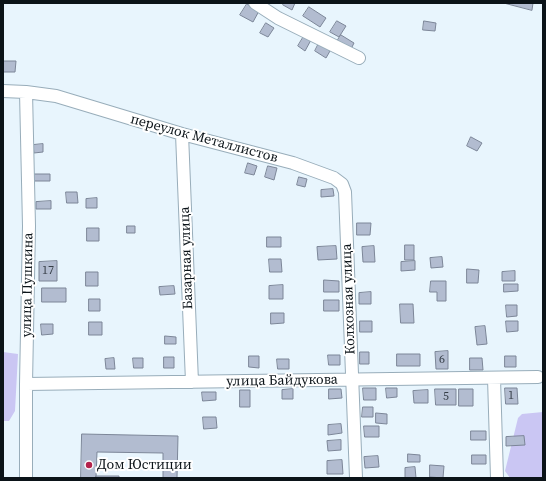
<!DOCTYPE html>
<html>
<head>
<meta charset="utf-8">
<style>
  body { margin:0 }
  #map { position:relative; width:546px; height:481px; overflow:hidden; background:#e8f5fd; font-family:"Source Serif 4",serif }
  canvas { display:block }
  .frame { position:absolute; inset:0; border:4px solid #0b1318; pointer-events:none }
</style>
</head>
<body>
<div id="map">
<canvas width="546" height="481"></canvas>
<div class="frame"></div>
</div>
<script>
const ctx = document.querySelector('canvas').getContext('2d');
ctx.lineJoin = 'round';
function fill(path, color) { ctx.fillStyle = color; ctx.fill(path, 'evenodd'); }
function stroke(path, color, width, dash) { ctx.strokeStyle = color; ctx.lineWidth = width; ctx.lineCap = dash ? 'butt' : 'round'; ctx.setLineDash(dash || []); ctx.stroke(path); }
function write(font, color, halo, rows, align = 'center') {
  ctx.font = font + ' "Source Serif 4",serif'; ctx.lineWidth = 4; ctx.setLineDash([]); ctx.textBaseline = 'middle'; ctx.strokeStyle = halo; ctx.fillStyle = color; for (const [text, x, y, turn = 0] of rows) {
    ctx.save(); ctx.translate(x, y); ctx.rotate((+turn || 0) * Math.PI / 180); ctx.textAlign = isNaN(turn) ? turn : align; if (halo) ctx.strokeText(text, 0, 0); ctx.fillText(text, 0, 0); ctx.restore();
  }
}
fill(new Path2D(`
  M3,352L18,354L15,411L9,421H3Z
  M543,412V478H510L505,471L518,418L522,414Z`), '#cac6f3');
const building = new Path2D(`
  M284,3H295L292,10L283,5Z
  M504,3H533L532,10Z
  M247,4L259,11L253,22L240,15Z
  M309,7L326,18L320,27L303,16Z
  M337,21L346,26L339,37L330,32Z
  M424,21L436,23L435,31L423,30Z
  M266,23L274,28L268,37L260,33Z
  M341,35L354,43L350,51L336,43Z
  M304,36L311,40L305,51L298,46Z
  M319,43L330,51L326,58L315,51Z
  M3,61H16L15,72H3Z
  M471,137L482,143L477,151L467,146Z
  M43,144V152L34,153L33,145Z
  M248,163L257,166L254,175L245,173Z
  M268,166L277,168L274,180L265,177Z
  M34,174H50V181H34Z
  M299,177L307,179L305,187L297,185Z
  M333,189L334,196L321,197V190Z
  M66,192H77L78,203H67Z
  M97,198V208H86V199Z
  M51,201V209H36V202Z
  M357,223H371L370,235H357Z
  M127,226H135V233H127Z
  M87,228H99V241H87Z
  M267,237H281V247H267Z
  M405,245H414V260H405Z
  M336,246L337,259L318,260L317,247Z
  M374,246L375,262H363L362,247Z
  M442,257L443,267L431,268L430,258Z
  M269,259H281L282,272H270Z
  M57,261V281H39V262Z
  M415,261V270L401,271V262Z
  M467,269L479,270L478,283H467Z
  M515,271V281H502V272Z
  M86,272H98V286H86Z
  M324,280L339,281V292H324Z
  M431,281H446V301H437V292H430Z
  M504,284H518V291L504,292Z
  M283,285V299H269V286Z
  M174,286L175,294L160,295L159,287Z
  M42,288H66V302H42Z
  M371,292V304H359V293Z
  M89,299H100V311H89Z
  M324,300H339V311H324Z
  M400,304H413L414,323H401Z
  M506,305H517V316L507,317Z
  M271,313H284V323L271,324Z
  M360,321H372V332H360Z
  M506,321H518V331L507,332Z
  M89,322H102V335H89Z
  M41,324H53V334L42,335Z
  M485,326L487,344L477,345L475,327Z
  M165,336L176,337V344H165Z
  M448,351V369H436L435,352Z
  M360,352H369V364H360Z
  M397,354H420V366H397Z
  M328,355H340V365H329Z
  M249,356H259V368L249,367Z
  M505,356H516V367H505Z
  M164,357H174V368H164Z
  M114,358L115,369H106L105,359Z
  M133,358H143V368H134Z
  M470,358H482L483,370H470Z
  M277,359H289V369H278Z
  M363,388H376V400H364Z
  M386,388H397V397L387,398Z
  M505,388H517L518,404H506Z
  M293,389V399H282V390Z
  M329,389H341L342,398L329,399Z
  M435,389H456V405H436Z
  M459,389H473V406H459Z
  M240,390H250V407H240Z
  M428,390V403H414L413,391Z
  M202,392H216V400L203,401Z
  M363,407H373V417H362Z
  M376,413L387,414V424L376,423Z
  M203,417H216L217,428L204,429Z
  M341,424L342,433L328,435V425Z
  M364,426H379V437H365Z
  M471,431H486V440H471Z
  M82,434L178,436L177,478H163V453L97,452L96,478H81Z
  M524,436L525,445L506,446V437Z
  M341,440V450L328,451L327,441Z
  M408,454L420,455V462H408Z
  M472,455H486V464H472Z
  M378,456L379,467L365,468L364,457Z
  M342,460L343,474H327V461Z
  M430,465L444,466L443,478L430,477Z
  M415,467L416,478H405V468Z
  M96,476H119V478H96Z`);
fill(building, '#b2bcd0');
stroke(building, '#7c8698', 1);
const minor = new Path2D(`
  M255,3L278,18L359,58
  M3,91L26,92L56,96L182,134L293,163L334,178L342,184L345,192L356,478
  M182,134L192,382
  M494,378L497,478
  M26,384L538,377
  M26,478V384L29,226L26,92`);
stroke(minor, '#98adba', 14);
stroke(minor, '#fff', 12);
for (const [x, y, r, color] of [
  [89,465,4,"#b3224c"]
]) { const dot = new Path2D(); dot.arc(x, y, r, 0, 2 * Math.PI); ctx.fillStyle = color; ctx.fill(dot); stroke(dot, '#fff', 1.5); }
write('12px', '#353d46', null, [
  ["17",48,271],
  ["6",442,360],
  ["1",511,396],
  ["5",446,397]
]);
write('14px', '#0b1318', '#fff', [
  ["переулок Металлистов",204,139,15],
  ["Базарная улица",187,258,-92],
  ["улица Пушкина",28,285,-89],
  ["Колхозная улица",349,299,-92],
  ["улица Байдукова",282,381,-1]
]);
write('14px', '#0b1318', '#fff', [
  ["Дом Юстиции",97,465]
], 'left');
</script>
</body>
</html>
